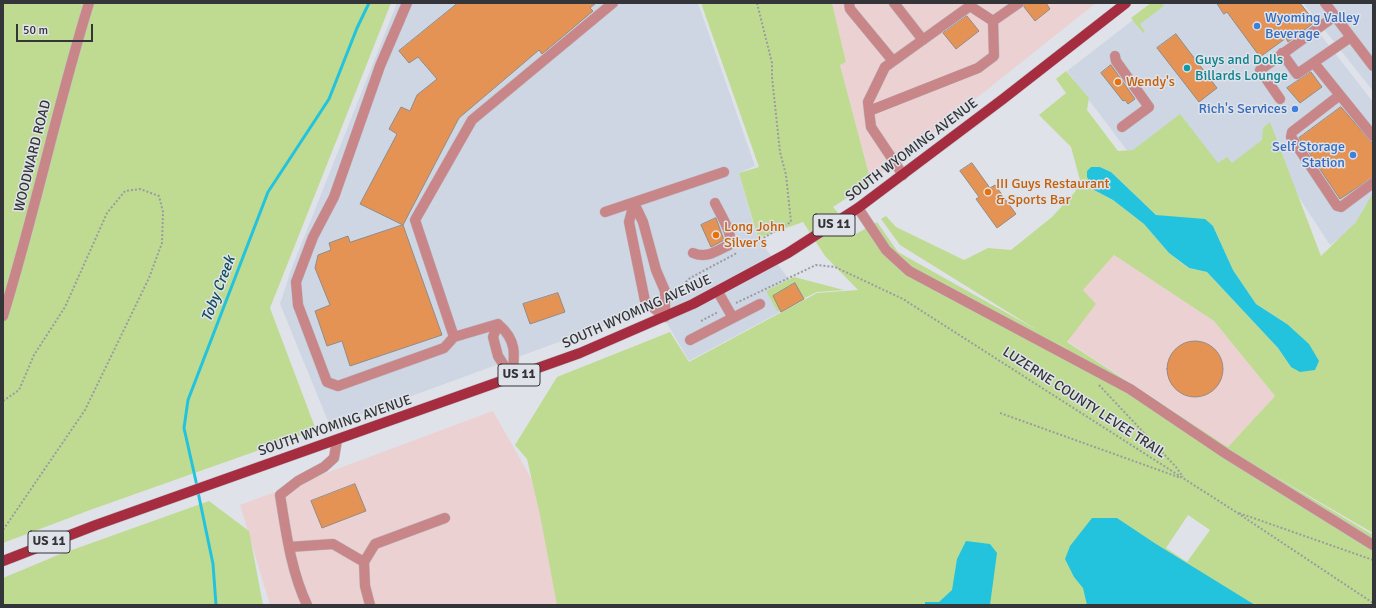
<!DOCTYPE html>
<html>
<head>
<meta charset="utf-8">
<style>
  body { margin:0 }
  #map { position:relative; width:1376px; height:608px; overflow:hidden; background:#dfe2e9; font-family:Signika,sans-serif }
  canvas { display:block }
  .frame { position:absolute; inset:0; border:4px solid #343538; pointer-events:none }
  .scale { position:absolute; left:16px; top:24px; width:77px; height:18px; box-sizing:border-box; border:2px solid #343538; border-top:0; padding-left:5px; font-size:12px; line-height:14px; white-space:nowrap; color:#343538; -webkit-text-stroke:3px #dfe2e9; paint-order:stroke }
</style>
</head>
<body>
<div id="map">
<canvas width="1376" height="608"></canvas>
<div class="frame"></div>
<div class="scale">50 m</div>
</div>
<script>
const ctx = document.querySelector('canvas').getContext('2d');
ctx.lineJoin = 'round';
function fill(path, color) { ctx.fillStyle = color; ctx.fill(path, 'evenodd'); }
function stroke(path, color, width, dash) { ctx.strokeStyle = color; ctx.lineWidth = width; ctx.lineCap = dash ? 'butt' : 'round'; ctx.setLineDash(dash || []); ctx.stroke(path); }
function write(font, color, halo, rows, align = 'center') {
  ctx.font = font + ' Signika,sans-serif'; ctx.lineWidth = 3; ctx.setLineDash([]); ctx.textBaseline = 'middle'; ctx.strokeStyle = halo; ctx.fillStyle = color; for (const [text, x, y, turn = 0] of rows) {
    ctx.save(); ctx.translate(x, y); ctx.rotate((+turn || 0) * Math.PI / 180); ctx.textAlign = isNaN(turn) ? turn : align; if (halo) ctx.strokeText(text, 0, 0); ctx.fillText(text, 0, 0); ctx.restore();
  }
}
fill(new Path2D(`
  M397,3H698L755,166L739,173L757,237L804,299L689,361L657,306L330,426L280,304L291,270Z
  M1155,3H1296L1373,102V216L1330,245L1270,153L1220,190L1135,161L1067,71Z
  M1303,3H1373V91Z`), '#cfd6e3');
fill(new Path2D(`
  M832,3H1096L871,182L840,65L846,62Z
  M1114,255L1214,321L1275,396L1228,447L1067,341L1095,304L1083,290Z
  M493,411L540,494L559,605H270L240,505Z`), '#ecd1d3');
fill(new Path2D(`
  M3,3H391L270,308L316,430L90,510L3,543Z
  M701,3H832L846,62L840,65L871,182L833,207L856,234L877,222L898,252L1037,330L900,245L881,219L886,216L896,227L964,260L988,248L1011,250L1052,217L1075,192L1080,180L1071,147L1039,115L1066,93L1056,79L1066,71L1089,98L1087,110L1118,151L1133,150L1180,114L1218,163L1227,157L1232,163L1262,140L1263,128L1270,122L1321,256L1356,222L1373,193V533L1266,471L1373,535V605H557L540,515L527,459L515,445L557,377L670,332L689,362L817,293L858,290L825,256L803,222L758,238L739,173L759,167ZM1100,167L1111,172L1156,215L1213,226L1233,270L1256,304L1287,324L1291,367L1278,348L1207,272L1188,268L1169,253L1144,224L1113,200L1094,190ZM1114,255L1214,321L1275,396L1228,447L1067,342L1096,304L1083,290ZM1188,515L1210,530L1187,562L1166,548Z
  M1151,3H1162L1164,6L1140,24L1145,32L1143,33L1131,18Z
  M794,277L844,290L817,292L777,311L766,291Z
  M209,501L249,531L263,605H3V578L58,555Z`), '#bfdb91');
fill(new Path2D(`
  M1091,167H1100L1111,172L1156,215L1205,219L1213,226L1233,270L1256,304L1287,324L1309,344L1319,361L1315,370L1300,372L1291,367L1278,348L1207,272L1189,268L1169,253L1144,224L1113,200L1094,190L1087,177V171Z
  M1092,518H1117L1156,544L1255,605H1087L1083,588L1074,577L1065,559L1070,546Z
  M966,541L990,544L997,553L990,605H925V602H939L952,590L957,559Z`), '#24c3dd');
stroke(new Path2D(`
  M197,486L184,428L188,400L268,192L329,99L357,28L369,3
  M198,492L213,564L216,605`), '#24c3dd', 3);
const building = new Path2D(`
  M458,3H596L590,8L593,11L587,16L542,54L539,50L459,118L403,225L360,204L397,134L389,129L401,107L410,111L417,95L437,79L418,57L409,63L399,51Z
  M1025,3H1046L1050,9L1035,21L1024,7Z
  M1217,3H1300L1315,22L1288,42L1286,38L1260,57L1227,12L1224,14Z
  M967,16L979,31L956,49L943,33Z
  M1176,34L1217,88L1199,102L1157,48Z
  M1111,65L1135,99L1128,104L1125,100L1123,101L1101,73Z
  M1311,72L1322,87L1300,103L1287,88Z
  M1341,107L1373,144V177L1340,199L1299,138Z
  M972,163L990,188L995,185L1016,214L997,228L976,199L979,197L960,171Z
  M716,218L724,240L711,247L701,225Z
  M403,225L442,335L350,366L342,341L327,346L315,311L330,305L315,268L318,255L331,250L329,243L348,236L350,242Z
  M795,283L804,299L781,312L773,296Z
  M558,293L565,312L530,324L523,304Z
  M1167 369a28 28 0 1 1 56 0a28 28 0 1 1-56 0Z
  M355,484L366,511L322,528L311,501Z`);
fill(building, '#e49355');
stroke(building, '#928c88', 1);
const minor = new Path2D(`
  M407,3L380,66L334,197L313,237L296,282L298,305L327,382L338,386L444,348L454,337L498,324
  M849,3L850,9L893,61
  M894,3L923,40
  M1325,3L1373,66
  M1282,53L1297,74L1351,37
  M1115,56L1116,61L1149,107L1122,127
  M1314,63L1373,136
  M1340,95L1292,132L1291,137L1337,206L1341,207L1373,183
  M1280,99L1260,70L1335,16
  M869,111L868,102L885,67L970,6L993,21
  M903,175L871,127L869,111L978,68L994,56L993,21L1019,3
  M634,203L643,222L656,270L665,291V317L645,301L629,222Z
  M858,208L886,250L909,271L1130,389L1225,453L1373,545
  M605,212L724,172
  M693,253C707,259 716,251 729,245C735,236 719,212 715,203
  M718,292L733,318
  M3,316C35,213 57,106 89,3
  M498,324L493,337L498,356L512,378
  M498,324C517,340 515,354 512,378
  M454,337L415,220L472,120L613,3
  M690,340L760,304
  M289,547L333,544L364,562
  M307,605C291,571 286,532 280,495L298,481L324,467L334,458L337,440
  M370,605L365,586L364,562L375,544L445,518`);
const major = new Path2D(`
  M3,561L96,525L580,353L693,304L788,253L858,208L1003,99L1126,3`);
stroke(minor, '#bdbfc6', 11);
stroke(major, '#bdbfc6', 11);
stroke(new Path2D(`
  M757,3L772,63V77L780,152L786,175L791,222L758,241
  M685,286L686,282L690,278L737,253
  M736,303L816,265L835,267L903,299L1236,512L1373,603
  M701,321L718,312
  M1099,385L1176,467L1183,477
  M3,401L19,390L34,355L65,307L107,213L125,191L140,189L159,196L163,212L162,243L149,278L85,410L3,530
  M1000,413L1181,478
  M1239,513L1373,560`), '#9a9ca1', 2, [2, 2]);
stroke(minor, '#c98689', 10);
stroke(major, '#a62c40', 10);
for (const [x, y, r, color] of [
  [1257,26,4,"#3f7fe0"],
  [1187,68,4,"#0f9aa8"],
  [1118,82,4,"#e8710a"],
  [1295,109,4,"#3f7fe0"],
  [1353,155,4,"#3f7fe0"],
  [988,192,4,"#e8710a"],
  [716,235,4,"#e8710a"]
]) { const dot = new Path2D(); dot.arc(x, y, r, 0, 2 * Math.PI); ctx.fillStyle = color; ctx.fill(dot); stroke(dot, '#dfe2e9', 1.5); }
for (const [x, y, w] of [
  [834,225,42],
  [519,375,42],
  [49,542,42]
]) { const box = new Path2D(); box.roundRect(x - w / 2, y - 11, w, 22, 3); ctx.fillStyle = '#dfe2e9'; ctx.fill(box); stroke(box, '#343538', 1); }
write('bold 13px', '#343538', null, [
  ["US 11",834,225],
  ["US 11",519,375],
  ["US 11",49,542]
]);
write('14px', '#366cbe', '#dfe2e9', [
  ["Wyoming Valley",1265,18,"left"],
  ["Beverage",1265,34,"left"],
  ["Rich's Services",1287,109],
  ["Self Storage",1345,147],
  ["Station",1345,163]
], 'right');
write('14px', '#0d838f', '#dfe2e9', [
  ["Guys and Dolls",1195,60],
  ["Billards Lounge",1195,76]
], 'left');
write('14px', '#c56008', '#dfe2e9', [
  ["Wendy's",1126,82],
  ["III Guys Restaurant",996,184],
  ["& Sports Bar",996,200],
  ["Long John",724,227],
  ["Silver's",724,243]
], 'left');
write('14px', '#343538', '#dfe2e9', [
  ["SOUTH WYOMING AVENUE",912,150,-37],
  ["WOODWARD ROAD",33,156,-76],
  ["SOUTH WYOMING AVENUE",637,312,-24],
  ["LUZERNE COUNTY LEVEE TRAIL",1084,403,33],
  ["SOUTH WYOMING AVENUE",335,426,-19]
]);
write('italic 15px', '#114f59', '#dfe2e9', [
  ["Toby Creek",219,289,-69]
]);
</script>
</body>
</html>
